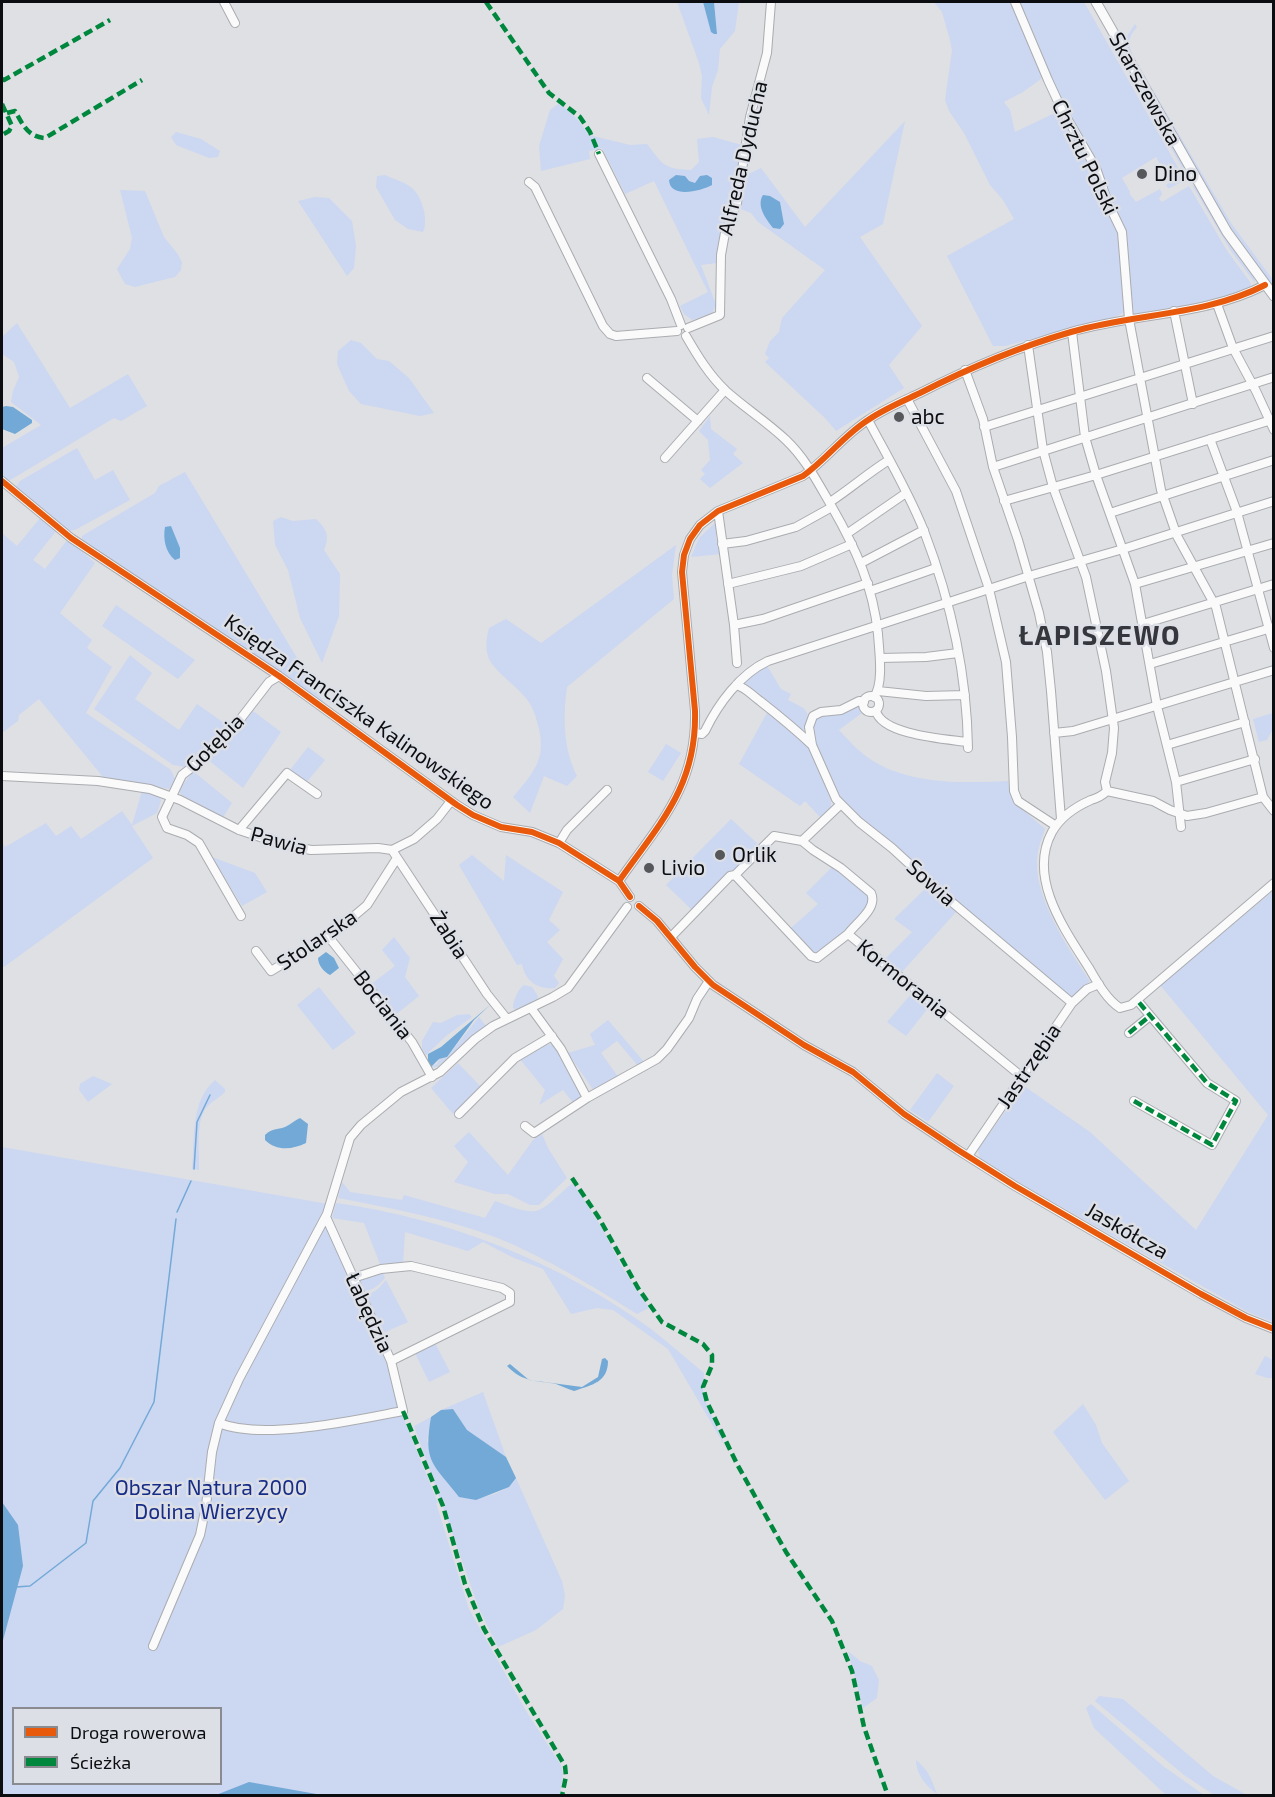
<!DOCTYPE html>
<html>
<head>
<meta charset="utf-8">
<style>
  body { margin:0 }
  #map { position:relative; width:1275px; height:1797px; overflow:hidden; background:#dee0e4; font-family:"Exo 2",sans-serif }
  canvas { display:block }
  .frame { position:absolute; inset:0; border:3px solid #0c0d10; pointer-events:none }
  .legend { position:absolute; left:12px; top:1707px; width:210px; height:78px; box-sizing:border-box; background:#dcdfe6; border:2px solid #898b90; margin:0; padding:8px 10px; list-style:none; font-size:18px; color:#0c0d10 }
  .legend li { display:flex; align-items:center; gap:12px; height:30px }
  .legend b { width:30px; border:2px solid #898b90 }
</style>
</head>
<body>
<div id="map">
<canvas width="1275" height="1797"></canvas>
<div class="frame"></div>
<ul class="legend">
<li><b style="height:8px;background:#e8590c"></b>Droga rowerowa</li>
<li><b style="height:8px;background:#00873e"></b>Ścieżka</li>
</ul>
</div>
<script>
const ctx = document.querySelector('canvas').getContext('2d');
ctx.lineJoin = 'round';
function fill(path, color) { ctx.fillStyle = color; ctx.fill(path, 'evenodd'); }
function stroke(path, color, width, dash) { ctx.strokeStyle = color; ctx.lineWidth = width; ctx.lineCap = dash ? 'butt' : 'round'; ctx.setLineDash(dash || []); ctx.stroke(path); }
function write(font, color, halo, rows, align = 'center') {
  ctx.font = font + ' "Exo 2",sans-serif'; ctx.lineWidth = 5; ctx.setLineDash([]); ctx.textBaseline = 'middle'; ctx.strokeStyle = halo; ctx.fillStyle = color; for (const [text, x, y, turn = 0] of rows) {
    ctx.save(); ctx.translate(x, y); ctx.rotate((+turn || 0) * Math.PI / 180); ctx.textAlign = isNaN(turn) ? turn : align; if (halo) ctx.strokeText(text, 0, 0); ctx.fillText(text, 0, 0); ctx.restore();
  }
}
fill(new Path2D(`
  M677,2H703L706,13L717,33L714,2H739L735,31L720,49L718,70L712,87L709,115L701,98L702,76L699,63Z
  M934,2H1011C1021,20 1043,59 1041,79L1023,92L1004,102L1010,110L1015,132L1059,111L1098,176L1121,233L1127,311L1115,317L1005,346H993L947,256L1014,219L1003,200L990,185L964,133L949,111L945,100L952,50L950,40L942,12Z
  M1018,2H1084L1185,180L1170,188H1168L1166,185L1176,178L1169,166L1165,168L1163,165L1161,166L1156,157L1122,178L1130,192L1129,193L1136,202L1160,189L1162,194L1159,199L1162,202L1189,186L1226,249L1250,282L1252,288L1222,299L1134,314L1124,232L1061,100L1033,32Z
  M1135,24L1137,27C1127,39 1128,42 1133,56L1231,223L1273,280V291L1217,211L1123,42Z
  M1132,79L1135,80L1190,174L1189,180Z
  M558,104C572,111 580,122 589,135L630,145L647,144C663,165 664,169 691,170L699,162L697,139L713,137L742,145L736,177L734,202L720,240L717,252V263L701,265L717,307H715L712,314L692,320L684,314L680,306L708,292L654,181L625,194L602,148L589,151L590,159L541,171L539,146L550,110Z
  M905,121L883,224L860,237L922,326L889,365L904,388L836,431L825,418L765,362L769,358L765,354L770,341L779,332L782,318L825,270L758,222L751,213L738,208L742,177L761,168L805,227ZM780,202L784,224L780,229L773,228L763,213Z
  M176,132L201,139L220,151L218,157L209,158L176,145L171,137Z
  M385,175C393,179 405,182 412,188C422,196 429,221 423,232L408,229L395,220L376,187L377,176Z
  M1192,185L1196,187L1254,276L1255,283L1231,251Z
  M120,190L145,191L164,237L177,253L182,262L181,270L175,277L135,287L125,284L117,269L130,249L132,238Z
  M315,197L329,198L352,221L356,246L354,268L347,276L298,201Z
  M17,323L70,408L128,374L147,406L121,421L114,418L7,482L2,478V448L41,425L11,402L13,391L19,377L14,362L2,354V337Z
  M351,340L361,343L377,359L389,361L409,378L434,413L420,416L361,404L349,391L337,364L338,351Z
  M710,416L711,429L737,449L733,454L743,463L710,488L700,479L705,474L701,470L710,460L708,440L699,431Z
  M77,448L95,480L113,470L130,500L75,530L68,531L15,488L20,481Z
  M185,472L326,706L82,542V536L155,493L159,486Z
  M41,517L57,530L33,560L45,569L68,539L95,563L60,613L92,640L87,648L112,667L86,713L171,770L175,779L169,789L103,777L39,699L19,715L18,721L2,733V533L17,546Z
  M281,517L293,521L316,519C327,529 330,537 324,550L340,574L339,616L322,663L300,618L288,570L275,545L273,521Z
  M716,522V538L722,554L691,557L699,538Z
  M676,545L672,575L674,599L567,687C563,717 563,748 577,776L567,786L544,776L530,813L513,797C535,771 548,757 537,722C535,713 531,704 525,697C515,685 501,676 492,664C484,653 486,639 489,628L506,619L541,643Z
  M116,605L195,660L178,679L102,626Z
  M130,655L152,673L135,699L179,730L197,704L224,723V730L185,767L173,765L94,709Z
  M766,664L781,689L791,694L788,700C805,709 811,708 806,729L802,730L742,683Z
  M858,705L862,713L839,730C849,741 860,753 873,761C912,785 964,783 1008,781L1012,800L1045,829C1043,837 1039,844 1038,852C1030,893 1069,949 1090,981L1073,996L1071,997C1023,957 976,917 928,876C903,855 875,834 852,811C835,793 803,741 817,718Z
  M253,711L281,732L243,788L207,759L240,727Z
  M768,711L799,735L811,749L831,801V807L820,817L805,801L800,806L739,764Z
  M1273,713V729L1267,740L1259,742L1253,719Z
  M666,744L681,753L663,781L648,772Z
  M308,747L325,760L306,783L290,770Z
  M193,771L232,803L222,819L182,797L179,790Z
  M142,791L159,795L161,801L157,813L132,826L153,858L4,967L2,964V842L5,847L46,823L56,836L71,826L81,839L122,811L132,825Z
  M731,819L759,845L693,911L666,885Z
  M472,855L504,881L506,855L563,892L549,920L560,930L547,942L563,959L554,976L559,983L555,988C538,990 525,981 522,964L517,965L459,865Z
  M212,857L255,873L267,892L242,906Z
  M833,866L870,896L869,907L844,933L820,953L813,952L791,928L818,904L806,893Z
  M928,886L957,911L901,973L885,959L912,932L894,919Z
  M1273,891V1322L1248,1312L980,1161L978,1149L1024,1086L1090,1132L1196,1230L1268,1115L1160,985Z
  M394,937L410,958L405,977L419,996L394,1016L370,985L395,966L382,950Z
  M524,985L532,987L538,996L537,1000L516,1010L513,1008C513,1001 518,989 524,985Z
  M319,987L356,1033L333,1050L297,1005Z
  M912,993L929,1007L906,1036L887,1022Z
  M469,1014L472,1017L446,1036L426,1055L422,1049V1041L433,1022L441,1023L457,1015Z
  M479,1017L486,1026L437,1067H430L437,1064L439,1059L446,1058Z
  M608,1020L645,1063L638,1066L617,1041L601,1053L619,1078L594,1091L568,1053L595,1045L590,1034Z
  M546,1044L555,1045L580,1087V1096L574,1104L563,1090L539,1105L545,1090L519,1058Z
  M458,1063L481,1087L453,1114L431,1088Z
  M937,1073L954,1086L928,1122L910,1110Z
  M93,1076L112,1084L88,1102L79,1090L80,1084Z
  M215,1080L225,1089V1092C220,1097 211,1102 206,1108C195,1123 200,1152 199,1170L192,1169C195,1140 190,1101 215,1080Z
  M469,1132L508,1175L533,1140L542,1134L548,1148L567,1178L539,1205H530L508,1194H495L454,1182L468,1162L454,1146Z
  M2,1147L328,1204L326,1212L390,1370L403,1417L438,1503H436L469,1609L526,1711L561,1765L563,1775L560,1795H2ZM14,1708H220V1784H14Z
  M342,1182L350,1192L402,1200L404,1195L485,1218L495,1201C541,1218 536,1215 571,1184L575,1186L602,1228L622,1267L649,1308L637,1314C591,1285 545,1257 495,1237C444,1218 391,1208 338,1198Z
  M336,1203C450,1219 557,1261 651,1329C669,1343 686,1358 704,1373L703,1395L726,1448L668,1349L613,1310L597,1308L571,1314L543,1269L512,1257L483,1242L468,1251L405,1232L403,1263L380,1264L364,1223L332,1218Z
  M382,1271L385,1278C378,1286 372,1292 361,1290L358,1281Z
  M386,1280L408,1322L383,1333L363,1294C374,1295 379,1288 386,1280Z
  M435,1343L450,1372L429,1382L415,1353Z
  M1265,1356L1273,1360V1378H1267L1255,1374Z
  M483,1392L506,1457L467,1430L453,1409L441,1410Z
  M1083,1404L1096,1425L1102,1443L1129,1481L1105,1500L1053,1432Z
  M431,1417L427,1441L460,1497C480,1500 504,1495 516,1478L562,1581L565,1596L563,1609L536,1630L498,1647L479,1609L414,1426Z
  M848,1651L860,1661L872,1666L879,1680L877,1698L863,1708Z
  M1099,1696L1123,1699L1213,1776L1247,1795H1214L1184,1775L1095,1701Z
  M1091,1704L1163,1766L1204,1795L1165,1794L1094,1728L1086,1708Z
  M916,1760C928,1769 932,1780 937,1794C926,1786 916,1774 916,1760Z`), '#ccd7f1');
fill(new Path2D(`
  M703,2H714L717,34H714L711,32Z
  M676,175L685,176L689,181L695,183L700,176L707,175L712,178V185C701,191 670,199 669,180Z
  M763,195L770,196L780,202L784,224L780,229L773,228C766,219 756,206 763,195Z
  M6,406L13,407L32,420V423L15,434L2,429V407Z
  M171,526L180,548V558L175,560C165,552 163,538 165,527Z
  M326,952L334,958L339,968L330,975C324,972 318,965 318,958Z
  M490,1005L474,1020L447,1057L439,1059L431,1067L428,1064V1054L441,1047Z
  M300,1118L308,1124L306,1143C292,1150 276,1151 265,1140V1135C272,1128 277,1130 285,1127C290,1125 295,1120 300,1118Z
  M605,1358L608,1361C608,1382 592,1385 574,1391C567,1389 562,1386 556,1384C535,1380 524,1383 507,1366L510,1364L529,1380L582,1387L598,1377L602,1359Z
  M453,1409L467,1430L506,1457L516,1478L509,1487L476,1500L459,1497C433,1463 423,1463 431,1417L441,1410Z
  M2,1502L18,1525L23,1566L2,1644Z
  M249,1782L322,1795H216Z`), '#72a9d7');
stroke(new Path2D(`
  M194,1169L197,1122L210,1095
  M177,1212L191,1181
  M16,1587L30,1586L86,1543L93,1501L120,1468L154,1402L176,1219`), '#72a9d7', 1.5);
const minor = new Path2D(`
  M224,2L235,23
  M1015,2L1048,80L1061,108L1096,168L1108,203L1122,232L1129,319L1161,490L1177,536L1216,607L1263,797
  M599,154L671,299L681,325
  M529,182L535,187L603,326L610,334L616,336L677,331
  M1217,304L1233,348L1256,391L1274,430
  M1174,311L1193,404
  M688,328L720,315L721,255L725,233L737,203L750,117L767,53L771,2
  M1072,332L1085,437L1096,475L1135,584L1157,706L1176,782L1181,827
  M686,336C697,355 709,375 726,391C745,408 767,422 786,440C806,459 818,483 832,507C856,549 873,586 878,634C879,651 884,683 874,697
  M1028,345L1043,450L1053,487L1086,577L1106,671L1114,728L1112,753L1105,782L1107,791
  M965,370L983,419L993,467L1018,540L1039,613L1047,652L1051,691L1061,819
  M647,378L698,421
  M907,399L956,491L989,589L1006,662L1012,737L1014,791L1018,801L1056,826
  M868,420C887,456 909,493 924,531C950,599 967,674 968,748
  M984,427L1274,336
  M1210,439L1237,512L1274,648
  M665,458L725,390
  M993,467L1274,377
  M2,481L71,538L279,676L457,805L473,815L501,827L532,832L559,843L619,881L630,897
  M1004,501L1096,475L1274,419
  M830,502C850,489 868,473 889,460
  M718,511L734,625L737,663
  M1110,513L1274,460
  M848,533L906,493
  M722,544L746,541L796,527L832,507
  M861,563L924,530
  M728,584L801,566L852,544
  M1135,584L1274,543
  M870,591L936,568
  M1143,624L1274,584
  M734,625L763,619L868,583
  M880,658L926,657L958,653
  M1150,664L1274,627
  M736,685C747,688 751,695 760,701C778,715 795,729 812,745
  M878,691L926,696L965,695
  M863 704a8 8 0 1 1 16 0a8 8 0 1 1-16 0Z
  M864,702L859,701L841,710L821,712L813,716L809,727L812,745L836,799L859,822L892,848L941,893L1072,1003
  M876,711C882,735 946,739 967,742
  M695,733L702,734L705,731C718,704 740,674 768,661L1029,576L1123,549L1274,501
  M1054,733L1073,731L1274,670
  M1167,745L1245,722
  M2,776L98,781L150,789L180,800L239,830L275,842L311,850L378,848L392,850L414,839L437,819L451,801
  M1176,782L1255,759
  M841,804L802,841L813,850L841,868L871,893C878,908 857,922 848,934L1021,1076
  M1274,811L1263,797L1206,813L1187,816L1170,810L1153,801L1107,791C1102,796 1098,798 1091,800C1075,807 1061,816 1052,832C1027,878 1065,930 1089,968C1097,982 1107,1000 1120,1008L1131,1005L1274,883
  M239,830L287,773L317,794
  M559,843L567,830L607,790
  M392,850L487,994L507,1019
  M735,875L811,956L817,958L848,934
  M619,881C660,823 697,786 695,711L682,572L684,555L690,539L700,525L718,511L803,476C826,460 843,436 868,420C884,409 903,401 920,393C969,368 1019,347 1071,332C1135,313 1205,316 1265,285
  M639,906L657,921L695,967L713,985L804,1045L853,1072L904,1114L958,1150L1015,1186L1201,1294L1246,1318L1274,1329
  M241,916L199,843L187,835L167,828L162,817L182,775L199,762L235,726L269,682L279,676
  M328,936L412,1042L432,1077
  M671,937L730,876L735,875L774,836L802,841
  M256,951L271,971L334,933L367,905L397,858
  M531,1008L561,1049L587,1098
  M1129,1033L1150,1016
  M1134,1101L1212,1145L1236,1101L1207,1083L1137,1000
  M459,1114L515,1058L552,1036
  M525,1126L534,1133L587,1098L657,1059L667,1049L689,1018L697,999L709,981
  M968,1156L1072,1003L1087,989L1099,984
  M353,1278L381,1269L411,1266L502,1288L510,1293V1302L391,1361
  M219,1423C263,1441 355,1420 403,1411L391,1361L326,1217
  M153,1646L200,1535L206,1506L212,1452L219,1423L239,1379L327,1214L350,1138L361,1125L401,1092L440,1072L475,1039L493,1026L553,997L568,988L627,907`);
const major = new Path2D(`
  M1096,2L1227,232L1274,296`);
stroke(minor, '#aaacaf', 10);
stroke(major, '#aaacaf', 11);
stroke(minor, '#fafafb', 8);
stroke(major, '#fafafb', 9);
stroke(new Path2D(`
  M486,2L549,93L580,117L590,132L599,154
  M2,79L4,80L110,20
  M2,104L12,126L9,131L2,135
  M7,113L15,111C23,125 28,137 45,138L142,80
  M1129,1033L1150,1016
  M1134,1101L1212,1145L1236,1101L1207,1083L1137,1000
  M572,1178L599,1218L638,1288L662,1322L703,1344L712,1355V1365L703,1387L707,1402L737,1464L786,1552L832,1621L852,1671L864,1727L888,1796
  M403,1411L443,1506L465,1584L484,1629L565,1766L566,1776L562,1796`), '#00873e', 4.5, [9, 4.5]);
stroke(new Path2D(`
  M2,481L71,538L279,676L457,805L473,815L501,827L532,832L559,843L619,881L630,897
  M619,881C660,823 697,786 695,711L682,572L684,555L690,539L700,525L718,511L803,476C826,460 843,436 868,420C884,409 903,401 920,393C969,368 1019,347 1071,332C1135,313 1205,316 1265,285
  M639,906L657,921L695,967L713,985L804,1045L853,1072L904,1114L958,1150L1015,1186L1201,1294L1246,1318L1274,1329`), '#e8590c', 6);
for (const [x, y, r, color] of [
  [1142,174,6,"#56575a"],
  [899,417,6,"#56575a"],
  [720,855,6,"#56575a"],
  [649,868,6,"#56575a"]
]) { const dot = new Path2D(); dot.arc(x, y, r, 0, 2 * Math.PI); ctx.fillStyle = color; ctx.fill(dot); stroke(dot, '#dcdfe6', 2); }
write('21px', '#0c0d10', '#dcdfe6', [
  ["Skarszewska",1145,89,61],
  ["Chrztu Polski",1085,157,64],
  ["Alfreda Dyducha",743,158,-77],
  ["Księdza Franciszka Kalinowskiego",359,712,35],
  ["Gołębia",215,743,-45],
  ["Pawia",279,841,15],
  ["Sowia",931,883,42],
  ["Żabia",449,935,57],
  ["Stolarska",317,940,-34],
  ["Kormorania",903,979,39],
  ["Bociania",383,1005,52],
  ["Jastrzębia",1029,1066,-56],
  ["Jaskółcza",1127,1231,30],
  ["Łabędzia",369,1313,65]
]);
write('21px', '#0c0d10', '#dcdfe6', [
  ["Dino",1154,174],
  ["abc",911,417],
  ["Orlik",732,855],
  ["Livio",661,868]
], 'left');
write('21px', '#172c87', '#dcdfe6', [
  ["Obszar Natura 2000",211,1488],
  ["Dolina Wierzycy",211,1512]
]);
ctx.letterSpacing = '1.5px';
write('bold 27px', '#35373c', '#dcdfe6', [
  ["ŁAPISZEWO",1100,636]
]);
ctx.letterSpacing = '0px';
</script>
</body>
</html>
